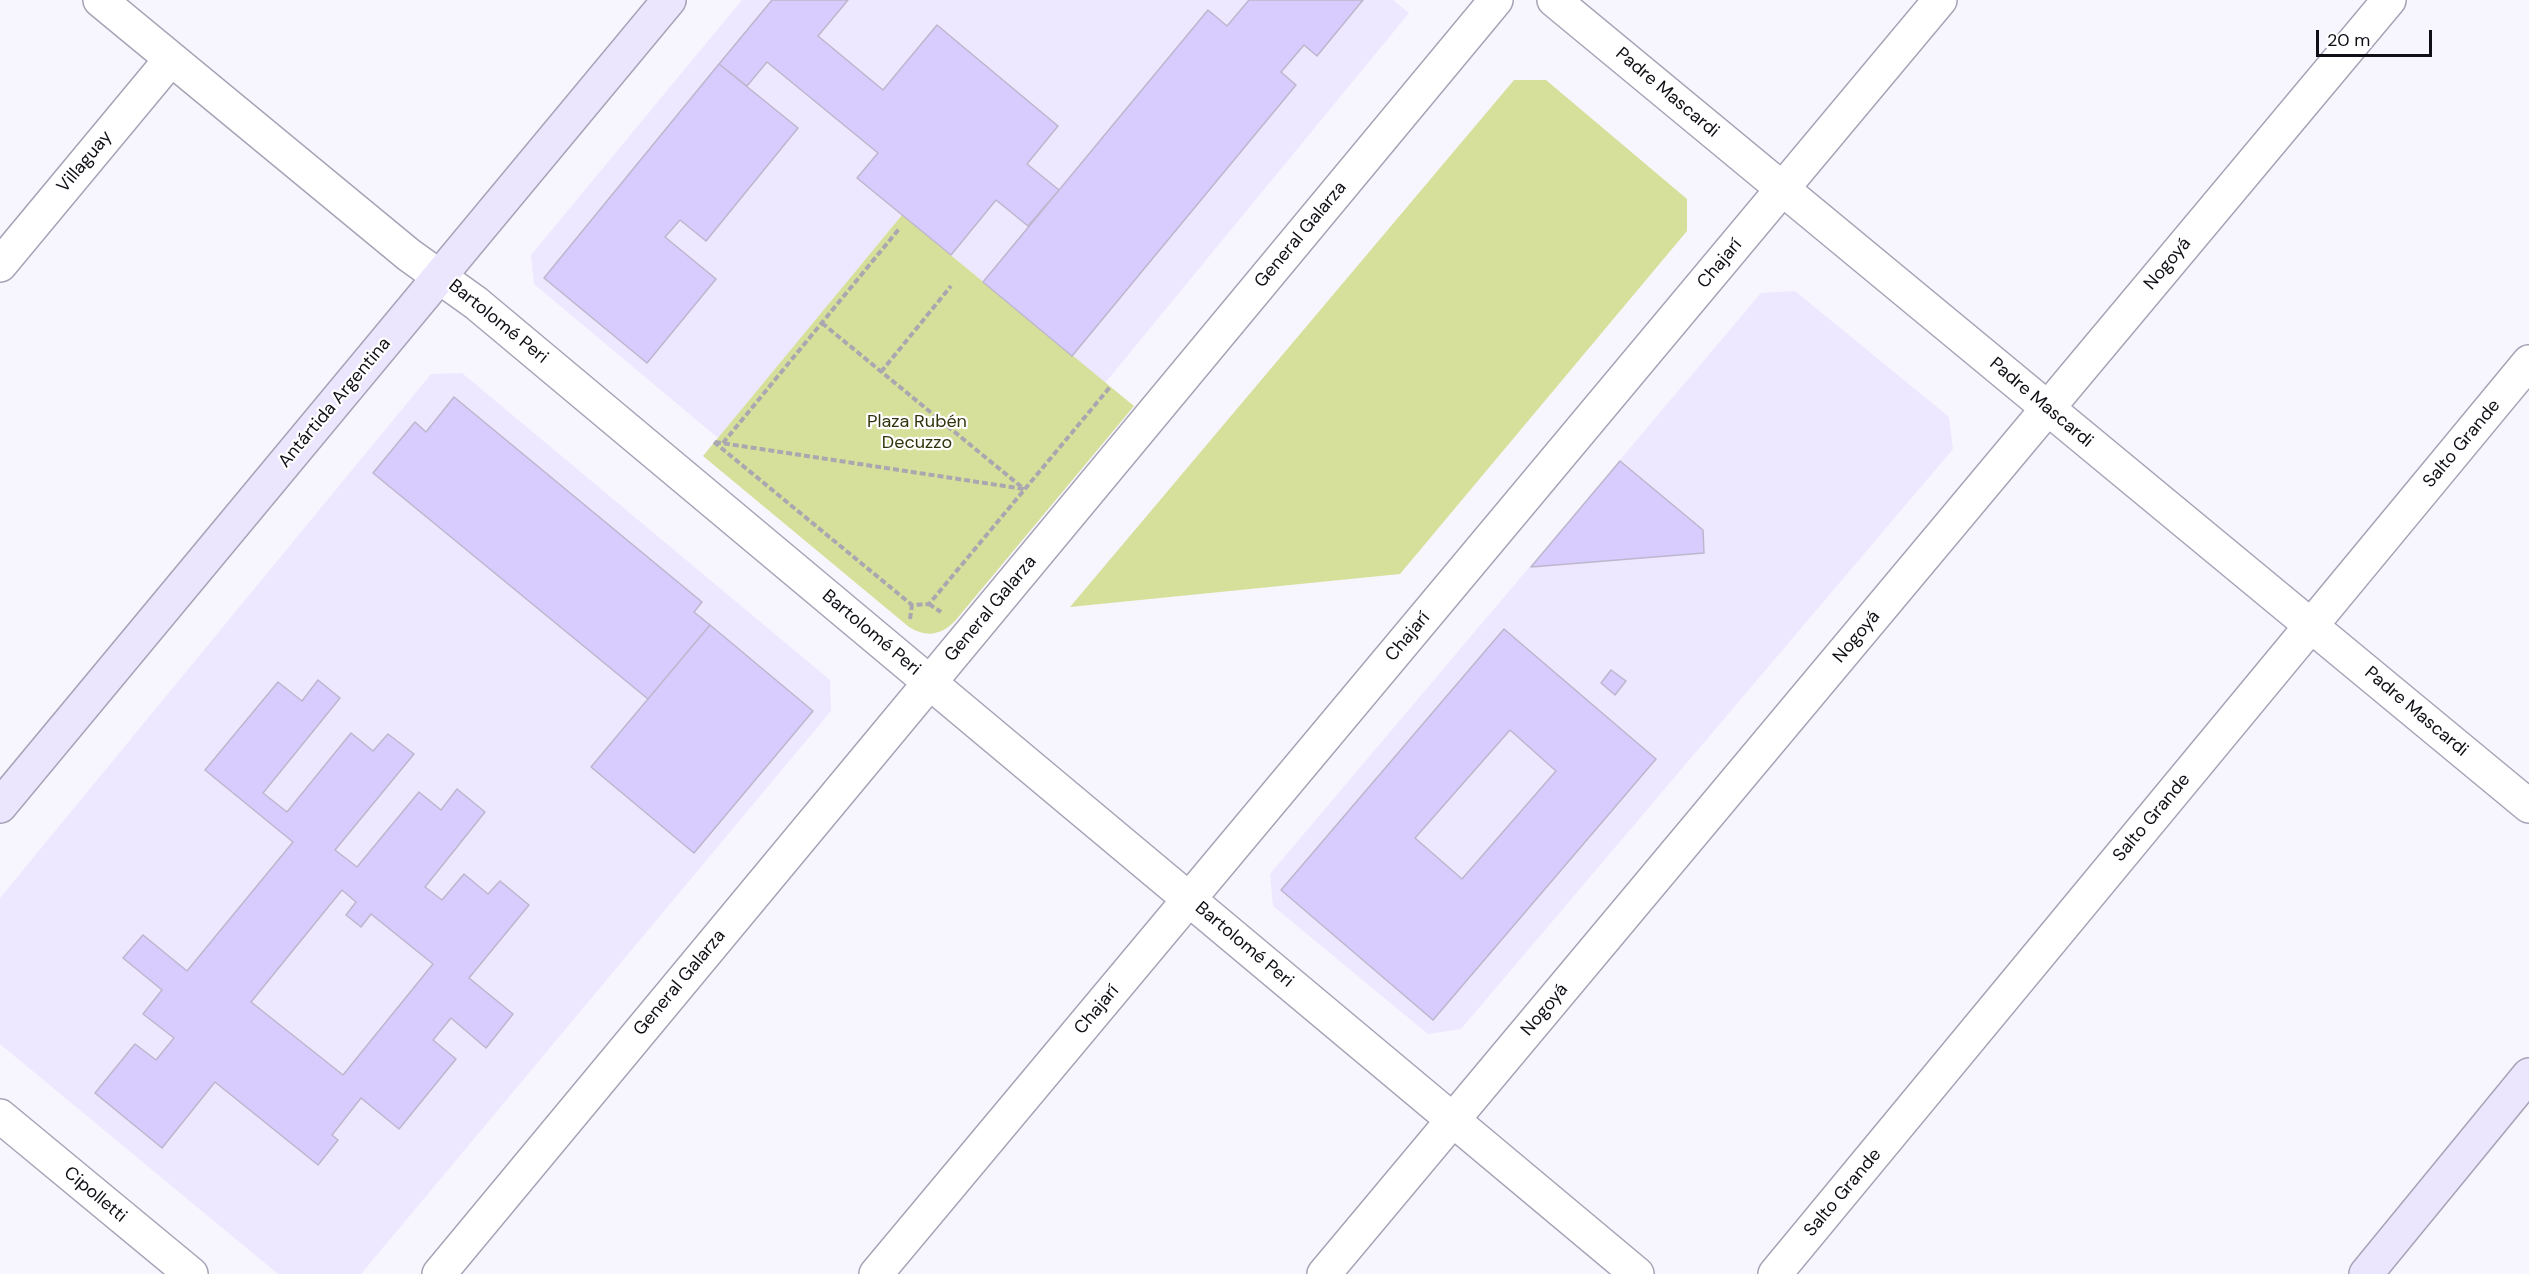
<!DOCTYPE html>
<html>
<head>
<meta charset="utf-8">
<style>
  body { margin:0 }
  #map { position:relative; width:2529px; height:1274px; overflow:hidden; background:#f7f5fe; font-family:"DM Sans",sans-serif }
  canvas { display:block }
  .scale { position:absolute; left:2316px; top:30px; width:116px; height:27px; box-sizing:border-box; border:3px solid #110f16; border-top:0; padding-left:8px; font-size:18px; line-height:21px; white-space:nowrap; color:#110f16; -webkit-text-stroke:4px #fff; paint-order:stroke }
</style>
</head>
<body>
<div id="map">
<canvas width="2529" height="1274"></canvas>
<div class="scale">20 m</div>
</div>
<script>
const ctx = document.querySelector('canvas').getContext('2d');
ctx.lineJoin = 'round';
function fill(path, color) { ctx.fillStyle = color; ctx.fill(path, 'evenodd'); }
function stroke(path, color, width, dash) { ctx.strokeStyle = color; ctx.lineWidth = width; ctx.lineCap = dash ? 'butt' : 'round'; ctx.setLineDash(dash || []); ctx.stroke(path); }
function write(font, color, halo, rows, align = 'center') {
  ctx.font = font + ' "DM Sans",sans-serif'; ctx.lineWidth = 4.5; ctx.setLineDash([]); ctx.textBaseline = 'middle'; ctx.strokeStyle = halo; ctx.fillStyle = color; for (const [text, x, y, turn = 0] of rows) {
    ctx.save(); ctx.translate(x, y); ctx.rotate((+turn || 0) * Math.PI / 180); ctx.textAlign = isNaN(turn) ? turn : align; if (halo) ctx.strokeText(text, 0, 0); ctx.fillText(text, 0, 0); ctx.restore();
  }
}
fill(new Path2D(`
  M742,0H1393L1409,13L1105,383L902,215L718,438L534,284L531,255Z
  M1795,291L1949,417L1953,449L1461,1029L1428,1034L1273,906L1270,874L1761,293Z
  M462,373L830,680L831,711L361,1274H278L0,1044V898L431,374Z`), '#ede8ff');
fill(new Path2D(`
  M1514,80H1546L1687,199V231L1400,574L1070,607Z
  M902,215L1134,406L955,621C941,635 927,638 909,627L703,456Z`), '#d7e09a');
const building = new Path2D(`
  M772,0H848L818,36L883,90L937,25L1058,126L1027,164L1059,190L1028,226L996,200L951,255L857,178L878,153L767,62L747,86L719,64Z
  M1249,0H1363L1317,56L1304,45L1281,72L1296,85L1072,356L983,282L1208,10L1227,26Z
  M719,64L798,128L706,241L680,220L665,237L716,279L647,363L544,278Z
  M454,397L702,602L694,612L710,625L648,699L373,473L415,422L426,432Z
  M1620,461L1703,530L1704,553L1531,567Z
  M710,625L813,711L694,853L591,767Z
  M1504,629L1656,759L1433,1020L1281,890ZM1510,730L1556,771L1462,879L1415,838Z
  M1611,670L1626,681L1615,695L1601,683Z
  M318,680L340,698L263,793L287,812L351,733L373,751L388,734L414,754L335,850L357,867L419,792L441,810L457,789L485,812L425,887L442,900L464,874L488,894L500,881L529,905L469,978L513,1014L486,1048L451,1018L433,1040L456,1059L399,1129L361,1098L332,1135L338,1140L318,1165L215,1082L162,1148L95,1093L135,1044L156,1060L174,1038L143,1014L162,990L123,958L143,935L187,971L293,842L205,770L278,682L302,701ZM342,890L356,902L346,915L361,927L371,914L433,964L343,1075L251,1002Z`);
fill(building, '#d8ccff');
stroke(building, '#bcb7cc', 1.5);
const minor = new Path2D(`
  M100,0L409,255L476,303L1637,1274
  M0,265L171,59
  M0,1116L191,1274
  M439,1274L1496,0
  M876,1274L1940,0
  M1324,1274L2389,0
  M1775,1274L2529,362`);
const tertiary = new Path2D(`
  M1554,0L2529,806`);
const secondary = new Path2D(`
  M0,806L669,0
  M2366,1274L2529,1075`);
stroke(minor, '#a7a3b7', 36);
stroke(tertiary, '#a7a3b7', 36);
stroke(secondary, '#a7a3b7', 36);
stroke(new Path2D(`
  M822,323L1024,489
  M881,372L951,286
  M714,442L912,605L929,604L1110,387
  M715,442L1024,489
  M723,443L899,229
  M929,604L941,612
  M910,619L912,605`), '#a9a7b0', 4, [6, 3]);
stroke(minor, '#fff', 33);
stroke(tertiary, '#fff', 33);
stroke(secondary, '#ece5fe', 33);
write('18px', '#110f16', '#fff', [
  ["Padre Mascardi",1667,93,40],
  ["Villaguay",85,162,-50],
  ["General Galarza",1301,235,-50],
  ["Chajarí",1720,264,-50],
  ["Nogoyá",2168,264,-50],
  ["Bartolomé Peri",498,322,39],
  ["Antártida Argentina",335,403,-50],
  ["Padre Mascardi",2041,403,40],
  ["Salto Grande",2462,444,-50],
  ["General Galarza",991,609,-50],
  ["Bartolomé Peri",871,633,40],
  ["Chajarí",1408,637,-50],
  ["Nogoyá",1857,637,-50],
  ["Padre Mascardi",2416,712,40],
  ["Salto Grande",2152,818,-50],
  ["Bartolomé Peri",1244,945,40],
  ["General Galarza",680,983,-50],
  ["Chajarí",1097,1010,-50],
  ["Nogoyá",1545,1010,-50],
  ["Salto Grande",1843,1193,-50],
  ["Cipolletti",95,1195,40]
]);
write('18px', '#31340c', '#fff', [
  ["Plaza Rubén",917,422],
  ["Decuzzo",917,443]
]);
</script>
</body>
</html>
